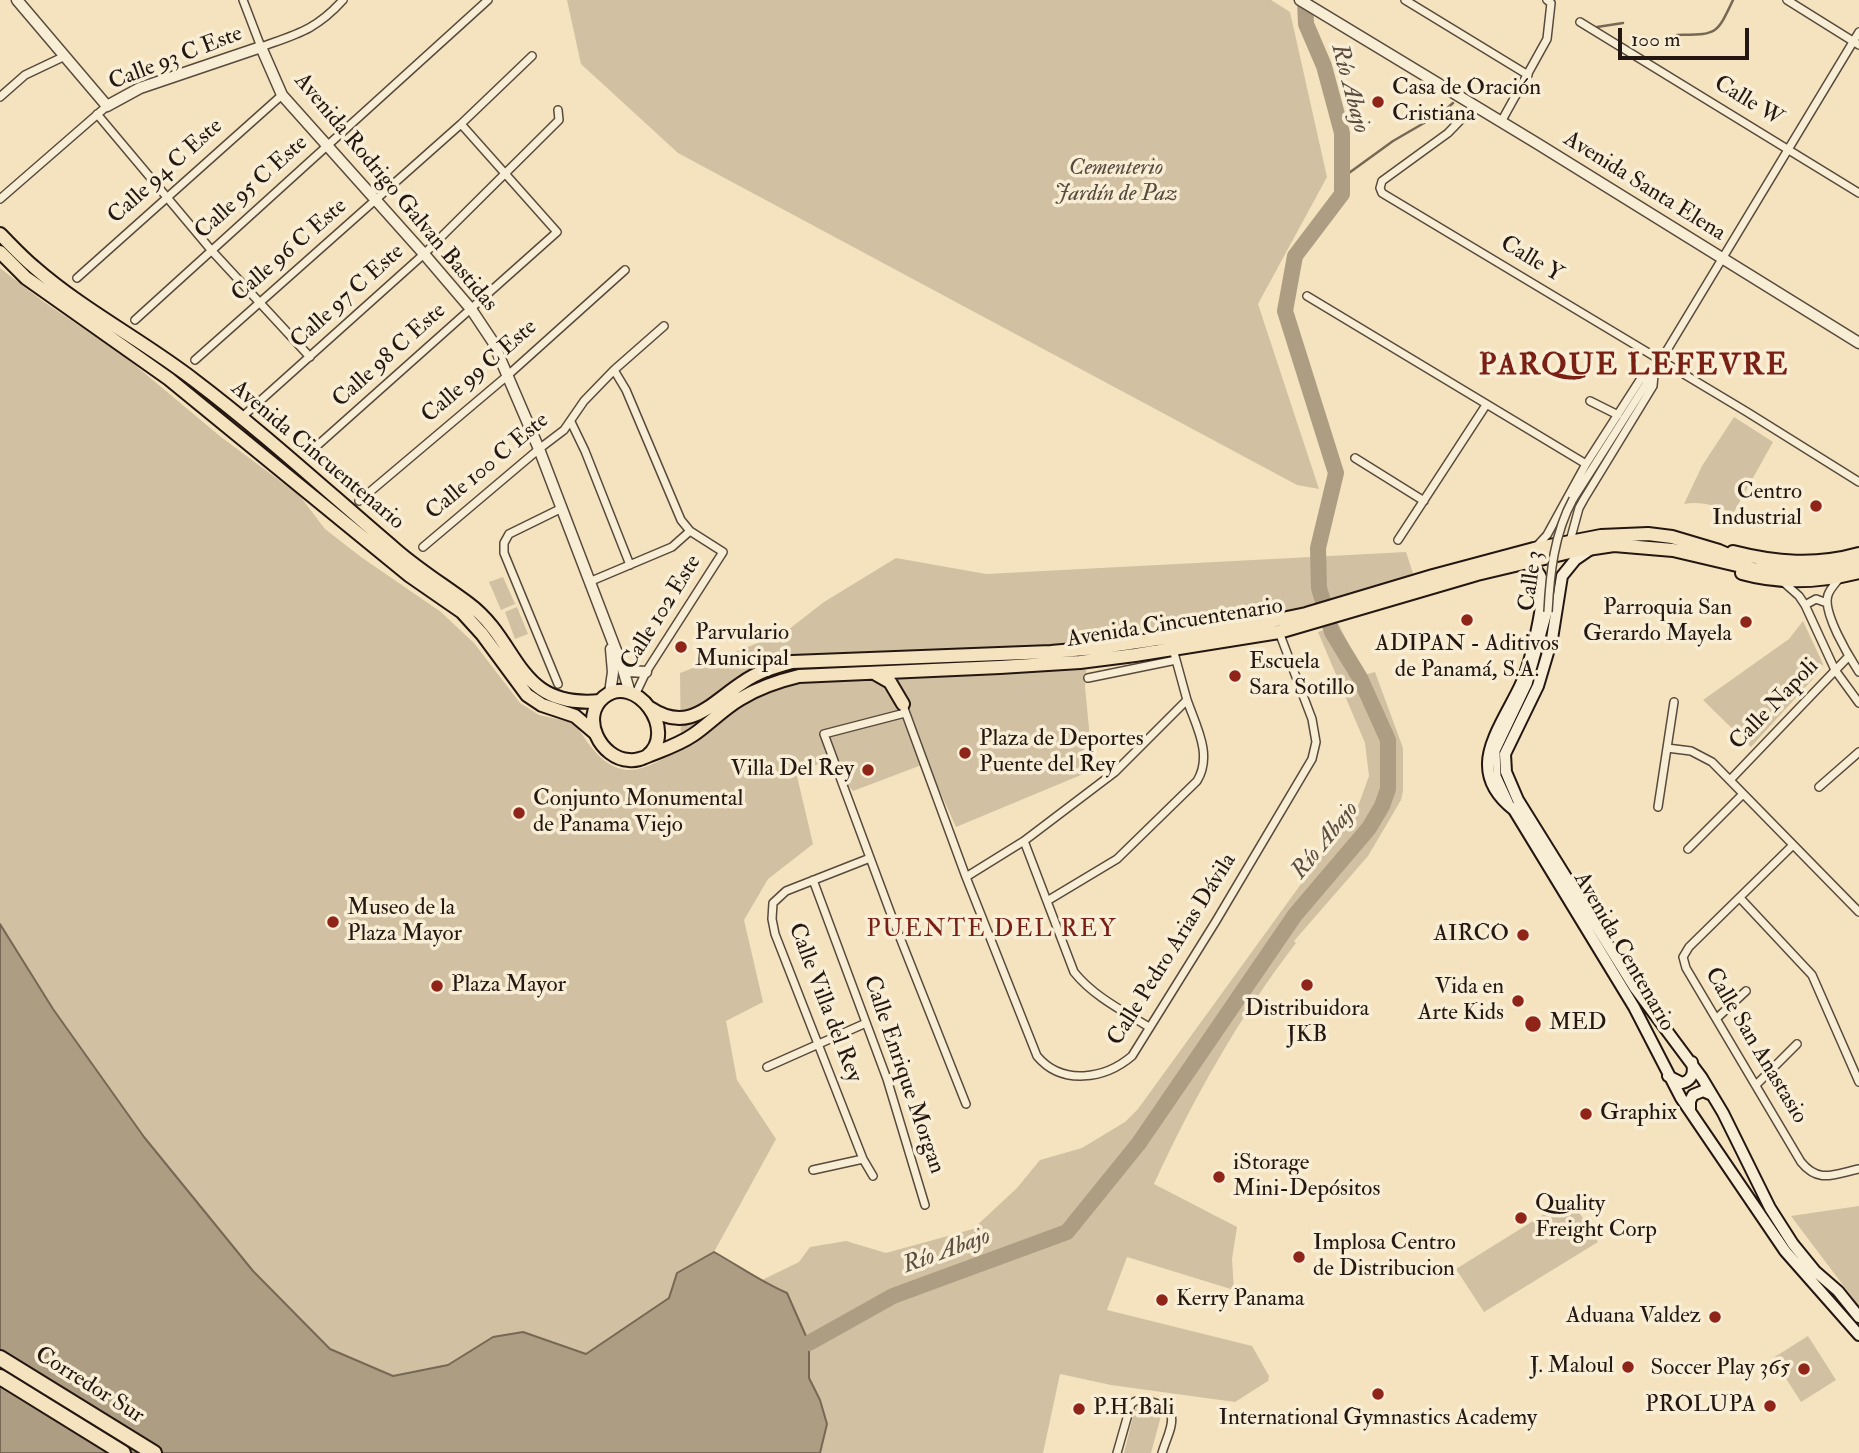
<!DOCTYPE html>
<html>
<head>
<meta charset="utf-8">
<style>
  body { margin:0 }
  #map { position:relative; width:1859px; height:1453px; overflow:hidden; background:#f4e3be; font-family:"IM FELL Double Pica",serif }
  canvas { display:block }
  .scale { position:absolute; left:1618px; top:28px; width:131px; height:32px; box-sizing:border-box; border:4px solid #241711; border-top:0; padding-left:9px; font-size:21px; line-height:24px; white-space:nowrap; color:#241711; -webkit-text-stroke:5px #f8edd5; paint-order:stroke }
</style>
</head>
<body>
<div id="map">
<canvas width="1859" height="1453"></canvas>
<div class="scale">100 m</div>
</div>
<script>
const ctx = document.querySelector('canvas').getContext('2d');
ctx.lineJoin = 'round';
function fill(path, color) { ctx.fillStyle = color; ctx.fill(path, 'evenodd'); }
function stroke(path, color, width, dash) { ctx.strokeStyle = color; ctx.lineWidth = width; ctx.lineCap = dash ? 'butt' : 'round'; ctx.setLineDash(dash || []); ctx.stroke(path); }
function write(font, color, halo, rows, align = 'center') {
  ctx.font = font + ' "IM FELL Double Pica",serif'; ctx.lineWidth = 7; ctx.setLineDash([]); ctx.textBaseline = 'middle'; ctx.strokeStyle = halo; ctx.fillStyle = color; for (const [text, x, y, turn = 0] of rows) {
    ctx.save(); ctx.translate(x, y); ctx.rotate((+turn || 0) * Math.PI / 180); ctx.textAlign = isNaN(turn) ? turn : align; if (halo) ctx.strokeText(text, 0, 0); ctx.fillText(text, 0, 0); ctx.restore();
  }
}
fill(new Path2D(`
  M567,0H1271L1290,12L1327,177L1258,304L1319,489L1297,485L678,153L581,64Z
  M0,268L44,302L124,356L221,437L299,495L325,529L361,557L441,612L474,643L520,703L539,715L575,723C590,748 611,780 645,767C657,763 669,755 681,749L680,673L784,633L824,602L896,558L986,574L1406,552L1415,579L1265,616L1168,634L1088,645L1085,687L1093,770L956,827L927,763L853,791L828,761L796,772L813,844L768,879L744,920L763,1002L726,1021L737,1080L776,1139L714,1252L744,1269L760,1281L799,1262L810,1247L846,1241L886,1253L973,1229L1017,1188L1040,1160L1082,1148L1125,1122L1138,1109L1359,804L1369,776L1365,743L1318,632L1339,625L1364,675L1375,672L1403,748V791L1401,800L1368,856L1294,941L1296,943C1239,1017 1193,1099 1154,1184L1237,1227L1232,1259L1234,1290L1127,1257L1107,1310L1252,1346L1269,1376L1268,1381L1235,1402L1111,1385L1060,1374L1043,1453H0Z
  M1734,417L1773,442L1735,510L1732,514C1720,505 1698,501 1684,504L1702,466Z
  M503,577L515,604L501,610L489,582Z
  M517,607L528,634L515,639L505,612Z
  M1803,621L1823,664L1821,670L1751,747L1703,700L1789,639Z
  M1570,1198L1598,1242L1484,1312L1456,1269Z
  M1859,1206V1305H1858L1791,1216Z
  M1808,1336L1836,1380L1801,1402L1773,1358Z
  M1135,1409L1161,1416L1151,1453H1124Z`), '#d1c0a1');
const water = new Path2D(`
  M0,924L53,1009L144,1137L253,1271L330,1349L393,1376L448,1365L493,1337L523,1332L586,1354L669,1298L677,1273L714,1252C739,1266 761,1282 787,1293L809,1343V1378L820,1400L827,1424L820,1453H0Z`);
fill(water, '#ad9e83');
stroke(water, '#766855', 2);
stroke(new Path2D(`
  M1597,27L1623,23
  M1677,35C1717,34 1716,36 1733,0
  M1342,178L1393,141L1443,112L1453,103`), '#766855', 2.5);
stroke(new Path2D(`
  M809,1343L893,1296L1067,1232L1139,1143L1295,915L1369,828L1382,806L1388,789V740L1360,678L1332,632L1319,588L1318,548L1336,473L1285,311L1295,256L1342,194V133L1324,66L1306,24L1305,0`), '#ad9e83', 16);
const minor = new Path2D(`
  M243,0L261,47C297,34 316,30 343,0
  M1405,0L1528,75
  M1787,0L1859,45
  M1580,22L1859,193
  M0,97L25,75L65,56
  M1474,106L1448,133L1382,181L1380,188L1382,193L1747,412L1859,482
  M97,114L212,251L310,357
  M1501,122L1547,39L1551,3L1547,0
  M0,199L107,106
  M77,278L282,95
  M1307,296L1586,464
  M135,320L488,0
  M195,360L461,124L532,56
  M614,370L626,390L681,520L690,531L723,552L646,672L635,695
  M1590,401L1618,415
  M241,418L424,254L559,120L558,110
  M571,422L585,451L630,565
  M310,452L557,232L461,124
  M1355,458L1424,501
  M1573,499L1655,370L1859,32
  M359,501L507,376L625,270
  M1398,540L1486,405
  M1570,541L1579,508L1584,499L1653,386L1654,374
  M423,547L539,449L564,430L584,401L614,370L664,326
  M1535,548L1547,535L1586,464L1640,380L1651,373
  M1841,576C1837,582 1830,588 1828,595C1822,612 1849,657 1859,672
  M1781,580L1799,596L1805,605L1835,670L1859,703
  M589,582L672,547L690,531
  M1805,605L1816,599L1827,603
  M1088,678L1176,660
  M558,684L504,553V543L509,534L562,508
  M902,703L966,877L1037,1056C1062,1086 1105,1079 1132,1056L1216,921L1312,759L1316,742L1312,719L1279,632
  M905,713L824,734L895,925L966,1104
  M1667,748L1691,751L1712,762L1859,912
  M1730,780L1849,656
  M1819,787L1859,752
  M1509,802L1497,776L1496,751L1528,684L1548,612
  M1658,807L1674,702
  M1024,841L1074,972C1093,996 1123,1011 1149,1027
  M1793,845L1689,947L1683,957L1686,968L1801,1162C1819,1184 1834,1174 1859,1169
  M1688,849L1743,794
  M870,858L786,891L773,903L772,919L775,934L863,1159L873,1176
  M966,877L1024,841L1115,772L1187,700L1173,649
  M813,880L887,1079L925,1205
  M1740,898L1812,975L1859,1082
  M1047,901L1117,859L1197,781C1213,755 1196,726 1187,700
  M1717,1018L1746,991
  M767,1067L866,1023
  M1757,1084L1797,1044
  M813,1170L863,1159
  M1117,1453L1131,1404C1139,1398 1143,1399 1152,1402C1184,1411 1169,1429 1162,1453`);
const tertiary = new Path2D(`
  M17,0L107,106L140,88L261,47L282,95L424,254L471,309L493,342L539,449L622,666L630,693
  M1300,0L1538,144L1859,343
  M622,667L628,671L646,672
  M610,693L613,672L611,649`);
const secondary = new Path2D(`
  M1591,549L1575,560L1562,576L1552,639L1538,686L1505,754L1506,772L1518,800L1635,988L1702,1078L1723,1113L1770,1208L1793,1244L1815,1271L1838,1291L1859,1317
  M1525,562C1532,566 1541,572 1542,581C1545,604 1530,665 1520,686C1510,708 1487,741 1488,765C1488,784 1500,799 1514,810L1634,1007L1681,1098L1785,1251L1859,1335
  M1668,1076L1682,1083C1693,1080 1694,1072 1692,1062
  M1690,1111V1101L1693,1095L1703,1091L1712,1095`);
const primary = new Path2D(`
  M0,234C11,245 22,257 34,267C83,310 142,340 194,380C264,433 329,493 396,550C419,570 445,586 469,604C521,643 515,709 600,701
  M0,252L26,278L169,379L410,576L462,612L482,634L527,695L542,705L575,716L595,733
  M1733,552C1776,563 1816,566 1859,554
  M1742,573C1781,584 1820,582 1859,572
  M876,674L890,682L903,704
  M650,708C689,734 710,704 742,683C757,672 774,667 792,662L1051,652L1096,648L1253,625L1306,614L1433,576L1534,549L1601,536L1648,534L1672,537L1719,551L1740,560
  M647,756C679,731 635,672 604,697C579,717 601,759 629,760C637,761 643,758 650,755C665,749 680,744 693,735C709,724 723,709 740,699C758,688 778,681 799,676L1000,667L1080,662L1135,655L1279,632L1477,574L1574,551L1614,545L1673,550L1754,569L1810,571L1859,564`);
const motorway = new Path2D(`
  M0,1358L154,1453
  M0,1377L123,1453`);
stroke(minor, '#584a3c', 10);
stroke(tertiary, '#584a3c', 13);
stroke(secondary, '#241711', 14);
stroke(primary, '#241711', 16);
stroke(motorway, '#241711', 18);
stroke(minor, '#f8edd5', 7);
stroke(tertiary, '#f8edd5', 10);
stroke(secondary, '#f8edd5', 10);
stroke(primary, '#f4e3be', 12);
stroke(motorway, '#f4e3be', 14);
const minorBridge = new Path2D(`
  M1548,612C1550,573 1554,534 1573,499`);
stroke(minorBridge, '#584a3c', 10, []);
stroke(minorBridge, '#f8edd5', 7);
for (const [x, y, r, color] of [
  [1378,102,7,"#8f2418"],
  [1816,506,7,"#8f2418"],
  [1467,620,7,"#8f2418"],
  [1746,622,7,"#8f2418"],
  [681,647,7,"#8f2418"],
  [1235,676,7,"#8f2418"],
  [965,753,7,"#8f2418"],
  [868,770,7,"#8f2418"],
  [519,813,7,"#8f2418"],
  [333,922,7,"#8f2418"],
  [1523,935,7,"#8f2418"],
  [1307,985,7,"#8f2418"],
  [437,986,7,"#8f2418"],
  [1518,1001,7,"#8f2418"],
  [1533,1024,9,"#8f2418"],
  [1586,1114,7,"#8f2418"],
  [1219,1177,7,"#8f2418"],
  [1521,1218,7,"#8f2418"],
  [1299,1257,7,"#8f2418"],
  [1162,1300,7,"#8f2418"],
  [1715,1317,7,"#8f2418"],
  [1628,1367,7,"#8f2418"],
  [1804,1369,7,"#8f2418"],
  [1378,1394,7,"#8f2418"],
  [1770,1406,7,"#8f2418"],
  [1079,1409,7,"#8f2418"]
]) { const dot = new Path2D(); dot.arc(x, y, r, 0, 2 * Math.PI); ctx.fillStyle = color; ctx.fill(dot); stroke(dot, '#f8edd5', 2.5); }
write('23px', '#241711', '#f8edd5', [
  ["Calle 93 C Este",176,59,-21],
  ["Calle W",1748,102,31],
  ["Calle 94 C Este",166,172,-42],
  ["Avenida Santa Elena",1644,187,32],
  ["Calle 95 C Este",252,188,-42],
  ["Avenida Rodrigo Galvan Bastidas",395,193,50],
  ["Calle 96 C Este",290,251,-41],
  ["Calle Y",1531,260,31],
  ["Calle 97 C Este",348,297,-42],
  ["Calle 98 C Este",390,356,-42],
  ["Calle 99 C Este",480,372,-41],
  ["Avenida Cincuentenario",317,456,40],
  ["Calle 100 C Este",488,467,-40],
  ["Calle 3",1532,581,-82],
  ["Calle 102 Este",662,613,-58],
  ["Avenida Cincuentenario",1175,624,-9],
  ["Calle Napoli",1775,705,-46],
  ["Calle Pedro Arias Dávila",1173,950,-58],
  ["Avenida Centenario",1623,952,60],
  ["Calle Villa del Rey",824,1003,69],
  ["Calle San Anastasio",1755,1046,59],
  ["Calle Enrique Morgan",903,1075,71],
  ["Corredor Sur",89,1386,32]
]);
write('23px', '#241711', '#f8edd5', [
  ["Casa de Oración",1392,89],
  ["Cristiana",1392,115],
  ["Centro",1802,493,"right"],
  ["Industrial",1802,519,"right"],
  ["Parroquia San",1732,609,"right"],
  ["Gerardo Mayela",1732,635,"right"],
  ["Parvulario",695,634],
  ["Municipal",695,660],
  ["ADIPAN - Aditivos",1467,645,"center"],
  ["de Panamá, S.A.",1467,671,"center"],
  ["Escuela",1249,663],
  ["Sara Sotillo",1249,689],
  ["Plaza de Deportes",979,740],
  ["Puente del Rey",979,766],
  ["Villa Del Rey",854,770,"right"],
  ["Conjunto Monumental",533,800],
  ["de Panama Viejo",533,826],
  ["Museo de la",347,909],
  ["Plaza Mayor",347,935],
  ["AIRCO",1509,935,"right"],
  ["Plaza Mayor",451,986],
  ["Vida en",1504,988,"right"],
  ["Arte Kids",1504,1014,"right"],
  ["Distribuidora",1307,1010,"center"],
  ["JKB",1307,1036,"center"],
  ["MED",1549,1024],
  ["Graphix",1600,1114],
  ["iStorage",1233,1164],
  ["Mini-Depósitos",1233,1190],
  ["Quality",1535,1205],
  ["Freight Corp",1535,1231],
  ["Implosa Centro",1313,1244],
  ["de Distribucion",1313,1270],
  ["Kerry Panama",1176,1300],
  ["Aduana Valdez",1701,1317,"right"],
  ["J. Maloul",1614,1367,"right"],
  ["Soccer Play 365",1790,1369,"right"],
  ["PROLUPA",1756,1406,"right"],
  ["P.H. Bali",1093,1409],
  ["International Gymnastics Academy",1378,1419,"center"]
], 'left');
write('italic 23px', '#584a3c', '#f8edd5', [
  ["Cementerio",1116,169],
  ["Jardín de Paz",1116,195]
]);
write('italic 24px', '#5b4d3f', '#f8edd5', [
  ["Río Abajo",1349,89,75],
  ["Río Abajo",1326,841,-51],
  ["Río Abajo",947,1252,-20]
]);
ctx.letterSpacing = '2px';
write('24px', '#7a1f14', '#f8edd5', [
  ["PUENTE DEL REY",992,931]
]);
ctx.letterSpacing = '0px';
ctx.letterSpacing = '2px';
write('bold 30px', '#7a1f14', '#f8edd5', [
  ["PARQUE LEFEVRE",1634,368]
]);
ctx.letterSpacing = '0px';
</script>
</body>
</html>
